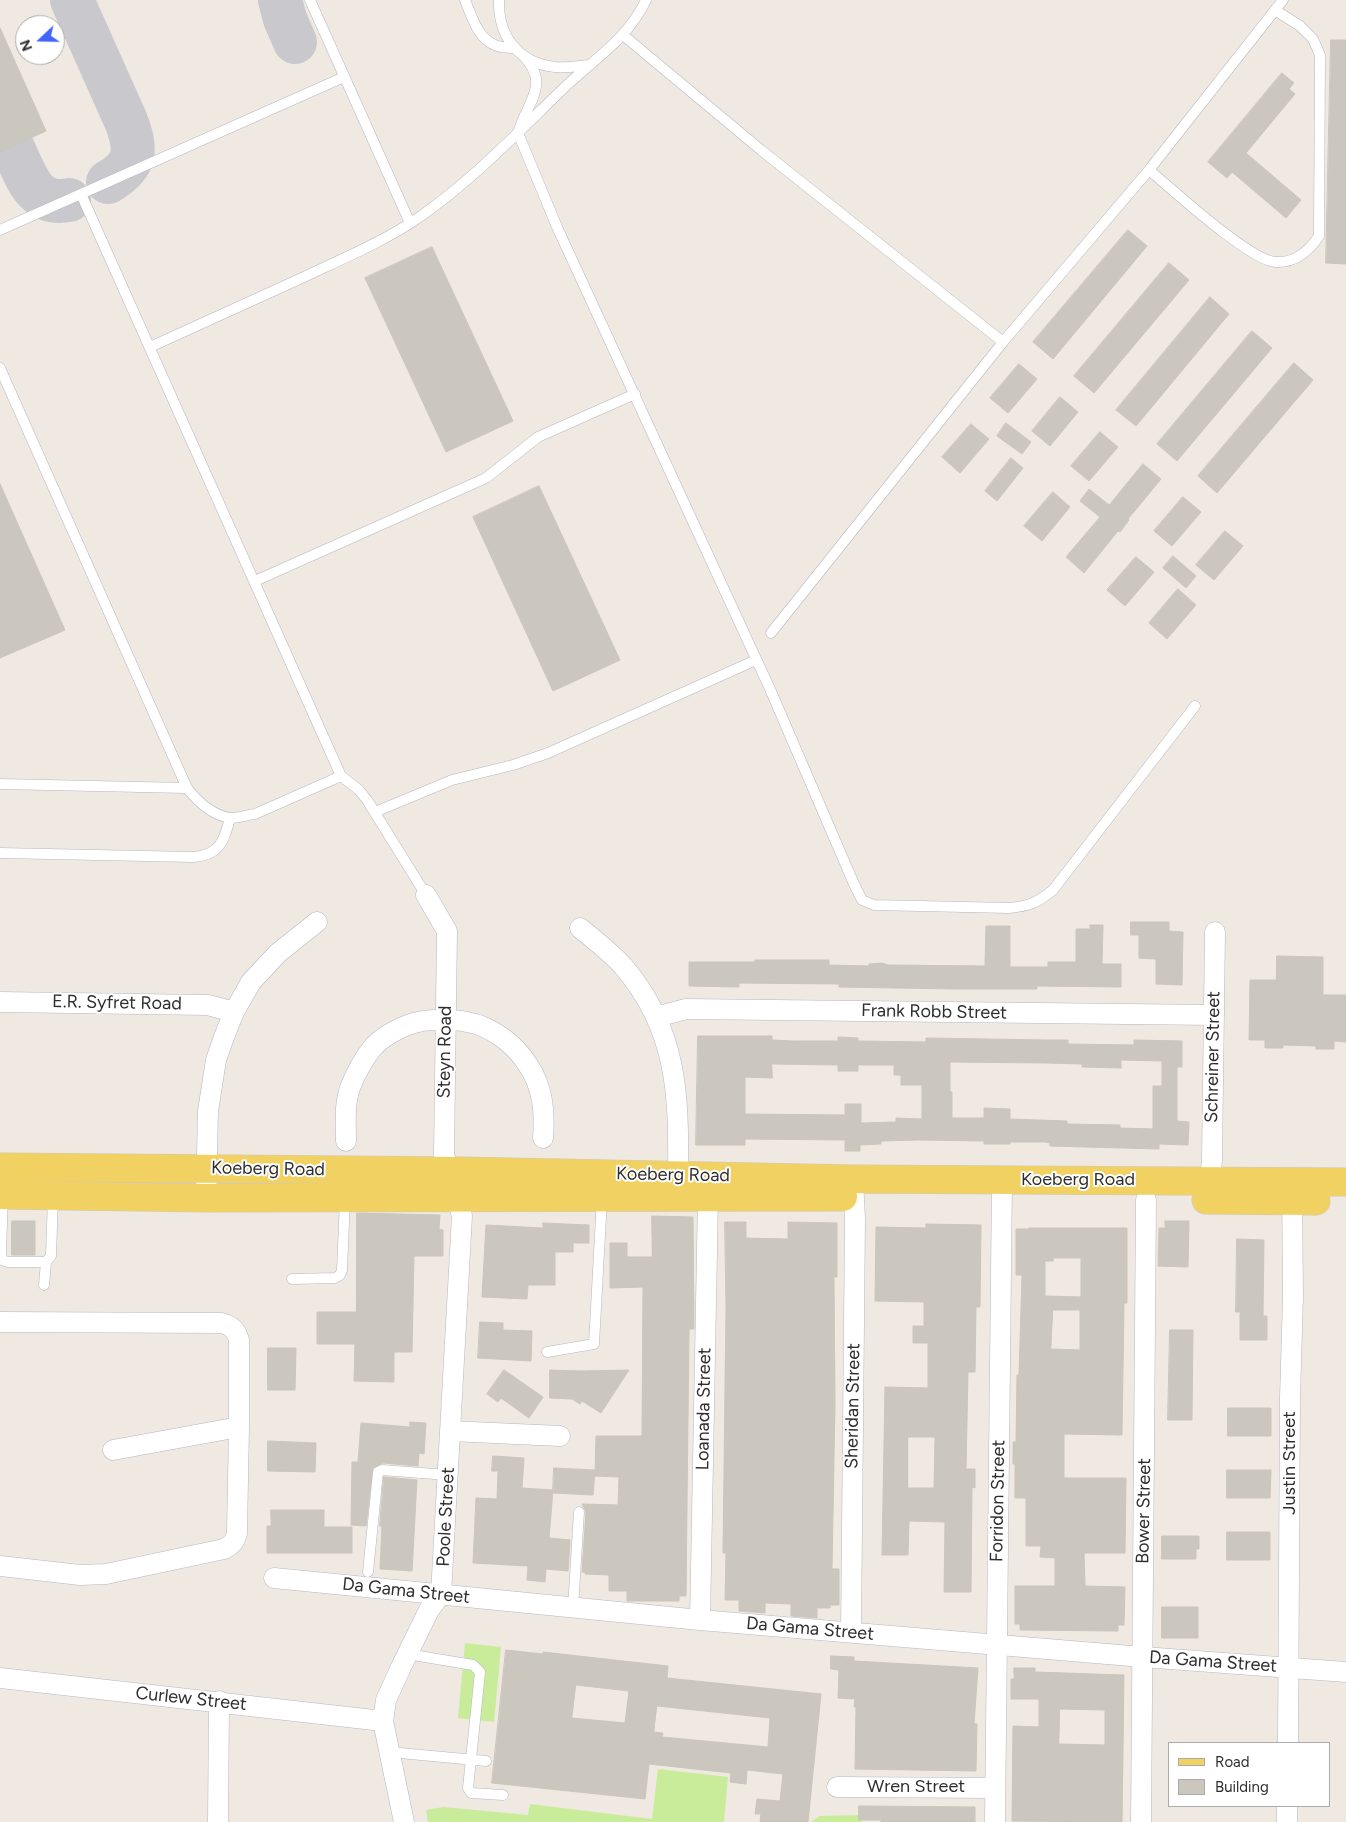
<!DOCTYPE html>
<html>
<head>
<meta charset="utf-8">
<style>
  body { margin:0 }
  #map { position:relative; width:1346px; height:1822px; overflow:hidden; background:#efe9e1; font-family:Figtree,sans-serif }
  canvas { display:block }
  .legend { position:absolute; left:1168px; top:1742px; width:162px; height:65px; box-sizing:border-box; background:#fff; border:1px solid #ababab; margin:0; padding:6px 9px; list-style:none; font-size:15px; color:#2e2e2e }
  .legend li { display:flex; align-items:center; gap:10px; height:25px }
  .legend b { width:25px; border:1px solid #ababab }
  .north { position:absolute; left:15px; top:15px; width:50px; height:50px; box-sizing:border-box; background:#fff; border:1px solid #ababab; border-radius:50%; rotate:249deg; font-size:14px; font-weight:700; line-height:20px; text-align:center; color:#2e2e2e }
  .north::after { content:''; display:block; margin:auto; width:18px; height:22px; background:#4264fb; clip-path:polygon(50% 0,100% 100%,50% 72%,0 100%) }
</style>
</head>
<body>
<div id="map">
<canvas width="1346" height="1822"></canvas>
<ul class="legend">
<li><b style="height:6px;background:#f2d163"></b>Road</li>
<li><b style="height:14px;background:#cbc7bf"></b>Building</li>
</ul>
<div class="north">N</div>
</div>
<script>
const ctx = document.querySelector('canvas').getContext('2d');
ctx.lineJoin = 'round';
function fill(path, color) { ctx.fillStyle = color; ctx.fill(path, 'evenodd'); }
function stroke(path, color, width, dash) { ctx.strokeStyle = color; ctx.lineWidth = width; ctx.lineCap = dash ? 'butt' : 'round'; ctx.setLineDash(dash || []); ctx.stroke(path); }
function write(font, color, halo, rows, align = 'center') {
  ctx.font = font + ' Figtree,sans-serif'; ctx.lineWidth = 4; ctx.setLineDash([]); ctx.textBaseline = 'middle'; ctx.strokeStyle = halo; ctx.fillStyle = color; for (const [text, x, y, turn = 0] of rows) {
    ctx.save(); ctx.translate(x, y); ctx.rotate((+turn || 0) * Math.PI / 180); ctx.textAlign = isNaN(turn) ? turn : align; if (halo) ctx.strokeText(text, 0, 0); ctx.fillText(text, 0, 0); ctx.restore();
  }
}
fill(new Path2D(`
  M465,1643L501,1647L494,1722L458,1718Z
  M658,1769L728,1777L724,1822H428L426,1810L443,1807L528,1815L530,1804L652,1819Z
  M861,1815L862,1822H811L820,1816Z`), '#c9ec9a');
stroke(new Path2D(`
  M72,0L126,121C137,150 137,165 108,182
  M280,0L285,19L295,42
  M12,146C25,172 32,207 69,200`), '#c9c8cc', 44);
const building = new Path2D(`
  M0,28L46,131L0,152Z
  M1331,40H1346V264L1326,263Z
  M1282,73L1294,83L1289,89L1295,94L1246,153L1301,200L1286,218L1232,172L1227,178L1208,162Z
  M1128,230L1147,246L1053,359L1033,342Z
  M432,247L513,421L446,452L365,278Z
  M1169,263L1189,280L1094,393L1074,376Z
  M1210,297L1229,314L1136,426L1116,410Z
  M1252,331L1272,348L1177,461L1157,444Z
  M1294,363L1313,380L1217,493L1198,476Z
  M1019,364L1037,379L1008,413L990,398Z
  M1060,397L1078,412L1050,446L1032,431Z
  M1006,423L1031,442L1022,454L997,436Z
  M971,424L989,439L960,473L942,457Z
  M1100,432L1118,447L1089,481L1071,466Z
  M1011,458L1023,468L997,501L985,491Z
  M1143,464L1161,479L1128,519L1129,520L1120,532L1118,531L1084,573L1066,557L1100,517L1080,501L1089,489L1109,505Z
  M0,484L65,630L0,658Z
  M539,486L620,660L553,691L473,517Z
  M1053,492L1070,507L1042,541L1024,526Z
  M1183,497L1201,512L1172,546L1154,531Z
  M1225,531L1243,546L1214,580L1196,565Z
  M1173,556L1196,576L1186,588L1163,568Z
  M1136,557L1154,572L1125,606L1107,590Z
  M1178,589L1196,605L1167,639L1149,623Z
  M1131,922H1169V931L1183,932L1182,985L1156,984V959L1139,958V935H1131Z
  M1090,925H1103L1102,964H1121V987L1037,986V989H954L839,987V984L739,983V987L689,986V962H755V960H829V965L869,966V964L882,963L888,965L985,966L986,926H1010V967H1048V962H1076V929H1090Z
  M1277,956L1323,957V995H1346V1042L1334,1041V1049H1316V1046L1283,1045V1048H1265V1040H1249L1250,980H1276Z
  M698,1036H772V1040L794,1041H838V1037L858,1038V1041L926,1042V1038L1047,1040H1068V1044L1134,1045V1040L1182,1041V1067H1177V1121L1189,1122L1188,1145L1159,1144V1149L1050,1146V1143L1045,1142H1010V1144H984V1141L918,1140L881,1141V1144L860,1145V1151H845V1140L745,1139V1145H696ZM1121,1060L1162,1061V1086H1153V1129L1120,1128V1125L1067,1124V1121L1010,1119V1109L984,1108V1118H952V1092H950V1062L1047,1063L1082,1064V1067L1121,1068ZM772,1064L838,1065V1071H858V1065H894V1075H901V1085H922V1119L896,1118V1122L861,1123V1104H845V1115L745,1114V1077L772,1078Z
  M357,1213L440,1215L439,1229L443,1230V1256H414L412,1352H394V1382L354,1381L355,1344H317V1312H356Z
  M652,1216L693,1217L694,1329H689L686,1596H679V1601H627V1591H609V1575L585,1574V1572H582L586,1512L582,1504L618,1505L619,1477L595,1476L596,1436H642L643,1287L610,1288V1243H627V1257H652Z
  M12,1221H35V1255H12Z
  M1165,1221H1189L1188,1267L1158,1266L1159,1228H1165Z
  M725,1222H746V1238L788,1239V1222L837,1223V1277H834L835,1404L832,1569H839V1605H830V1608H817V1618L791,1616V1604L765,1603V1613L739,1611V1600H725L726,1553H723L726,1307Z
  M543,1223L589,1225V1243H573V1252H555V1285H528L527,1299L482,1297L486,1225L543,1228Z
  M926,1224L981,1225L980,1307H976L975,1372H968L966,1469H975V1488L972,1487L971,1592H944L945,1522L909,1521L908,1555H882L885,1387L928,1388V1343H913V1326H924V1302L875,1301L876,1227L926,1228ZM908,1437H935L934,1488H908Z
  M1029,1228H1127V1303H1124L1122,1435L1064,1434V1478H1126L1125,1553H1084L1085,1586L1125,1587L1124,1625H1118V1631L1020,1630V1624H1015V1586H1055V1558L1040,1557L1041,1546H1026V1498H1015V1464H1013V1442H1016L1017,1375H1019L1022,1275H1016V1229H1029ZM1053,1258H1081V1297L1045,1296V1261H1053ZM1053,1310H1080V1350L1051,1349Z
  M1237,1239L1264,1240L1263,1316H1267V1340H1240V1312H1236Z
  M480,1322L503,1323V1330L532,1331L531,1361L478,1358Z
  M1170,1330H1193L1192,1420H1168Z
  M268,1348H296L295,1390H268Z
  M504,1370L543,1397L529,1418L501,1398L498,1402L487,1394Z
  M550,1370L581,1371L629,1370L601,1413L582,1401L580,1404L572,1399L550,1398Z
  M1228,1408H1271V1436H1228Z
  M410,1422L426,1423L424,1454L419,1453L418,1466L383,1463L373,1468L366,1526L351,1525L352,1462H358L361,1423L410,1427Z
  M268,1441L316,1443L315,1472L268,1471Z
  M493,1456L524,1458L522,1488L553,1490L549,1538L570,1540L568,1571L546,1569L545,1582L527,1580L528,1566L473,1563L476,1498L497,1499L498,1471H492Z
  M554,1468L595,1470L593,1495L553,1493Z
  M1227,1470H1271L1270,1498H1227Z
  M384,1477L417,1480L412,1571L380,1569L382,1526H380Z
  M271,1510H324V1527H352V1553H267V1526H271Z
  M1227,1532H1270V1560H1227Z
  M1162,1536H1199V1549H1196V1559H1162Z
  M1162,1607H1198V1638H1162Z
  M506,1650L543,1654V1652L668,1666L667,1678L821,1694L808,1822H760L761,1814H755L757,1799L780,1801L783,1774L747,1770L746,1784L730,1782L731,1773L649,1764L645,1799L492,1783ZM576,1685L629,1691L625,1723L572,1718ZM657,1706L770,1718L768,1747L662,1737L663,1733L654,1732Z
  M831,1656L854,1657V1661L978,1668L974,1724H977L976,1771L855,1769L856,1707H854L855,1699L838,1698L839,1670L831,1669Z
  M1014,1668H1035V1672L1124,1675L1122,1822L1012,1821L1013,1726L1039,1727V1699H1011V1679H1014ZM1060,1709L1105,1710V1745L1059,1744Z
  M859,1806L975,1807V1822H881V1820H859Z`);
fill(building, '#cbc7bf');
stroke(building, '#cbc5ba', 1);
const service = new Path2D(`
  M310,0L410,223
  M465,0C471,15 478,39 495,45C501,48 508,48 515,48
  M499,0C498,36 518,63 555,67C567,68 578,66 590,65
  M623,35L761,150L1003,342
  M522,54C552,85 527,101 518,133L557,227L770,689L854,884L862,900L874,905L1009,908C1029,906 1037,903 1053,890L1195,706
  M1149,170C1172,189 1251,262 1276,262C1295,263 1309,251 1319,236L1320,55L1313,39L1300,26L1275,10
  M81,194L341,776L359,790L367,800L426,895
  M0,230L344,77
  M150,347C201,324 253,300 304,277C342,259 387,240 421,216C475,178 520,130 567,85C596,58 629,37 646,0
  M0,368L187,788C198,802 212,815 230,818C238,818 247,815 255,814L341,776
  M255,581L468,486L486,478L538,437L635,394
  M771,633L1003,342L1149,170L1283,0
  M0,784L187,788
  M375,812L452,780L513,765L548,753L756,660
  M0,853L193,857C220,855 224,841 230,818
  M3,1195L1,1251L2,1260L8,1262H46L51,1256L53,1197
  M292,1279L335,1278L340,1275L342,1270L345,1199
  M44,1285L46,1262
  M547,1352L594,1344L602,1198
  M368,1572L378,1472L382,1470L448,1475
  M573,1608L579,1512
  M407,1654L473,1665L480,1672L468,1788L471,1793L503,1795
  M389,1752L486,1761`);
const minor = new Path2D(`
  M580,928C595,940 610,952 623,966C678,1030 679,1096 678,1176
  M0,1002L208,1005L234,1012
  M656,1017L686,1009L1214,1015
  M346,1141C346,1124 344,1105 350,1088C355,1074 365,1056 375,1045C385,1035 404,1025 418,1022C430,1019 455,1019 467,1022C491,1026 515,1044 528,1065C543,1087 545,1112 543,1138
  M1210,1181L1212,1159L1215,932
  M206,1198L208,1111L216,1060L224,1037L234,1012L251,982L278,953L317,922
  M0,1322L222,1323C232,1326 236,1330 239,1340V1427L237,1533C235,1541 232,1545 224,1549L106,1574L80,1575L0,1566
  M450,1431L560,1436
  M113,1450L239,1427
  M274,1578L700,1620L1143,1657L1346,1672
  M700,1620L708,1197
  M851,1632L855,1219L853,1179
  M0,1678L383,1721
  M1288,1743L1290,1398L1293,1296L1292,1188
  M837,1787L995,1788
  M218,1822L219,1701
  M404,1822L383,1721L386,1700L402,1665L429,1610L441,1594L462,1216L444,1154L447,931L426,895
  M995,1822L1002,1180
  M1141,1822L1146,1200
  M1287,1822V1806`);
const primary = new Path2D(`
  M0,1167L462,1171L853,1179L1346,1182
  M0,1195L206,1198L843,1197
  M1206,1200L1316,1201`);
stroke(service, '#b4b7c1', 11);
stroke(minor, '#b4b7c1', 21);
stroke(primary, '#c9c9c9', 29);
stroke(service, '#fff', 10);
stroke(minor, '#fff', 20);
stroke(primary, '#f2d163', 28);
write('18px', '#2e2e2e', '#fff', [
  ["E.R. Syfret Road",117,1003,1],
  ["Frank Robb Street",934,1012,1],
  ["Steyn Road",445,1052,-89],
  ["Schreiner Street",1213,1057,-89],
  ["Koeberg Road",268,1169,1],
  ["Koeberg Road",673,1175,1],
  ["Koeberg Road",1078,1180],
  ["Sheridan Street",853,1406,-89],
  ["Loanada Street",704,1409,-89],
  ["Justin Street",1290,1463,-90],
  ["Forridon Street",998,1501,-89],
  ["Bower Street",1144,1511,-89],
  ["Poole Street",446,1517,-87],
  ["Da Gama Street",406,1591,6],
  ["Da Gama Street",810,1629,5],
  ["Da Gama Street",1213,1662,4],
  ["Curlew Street",191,1699,6],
  ["Wren Street",916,1787]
]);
</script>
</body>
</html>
